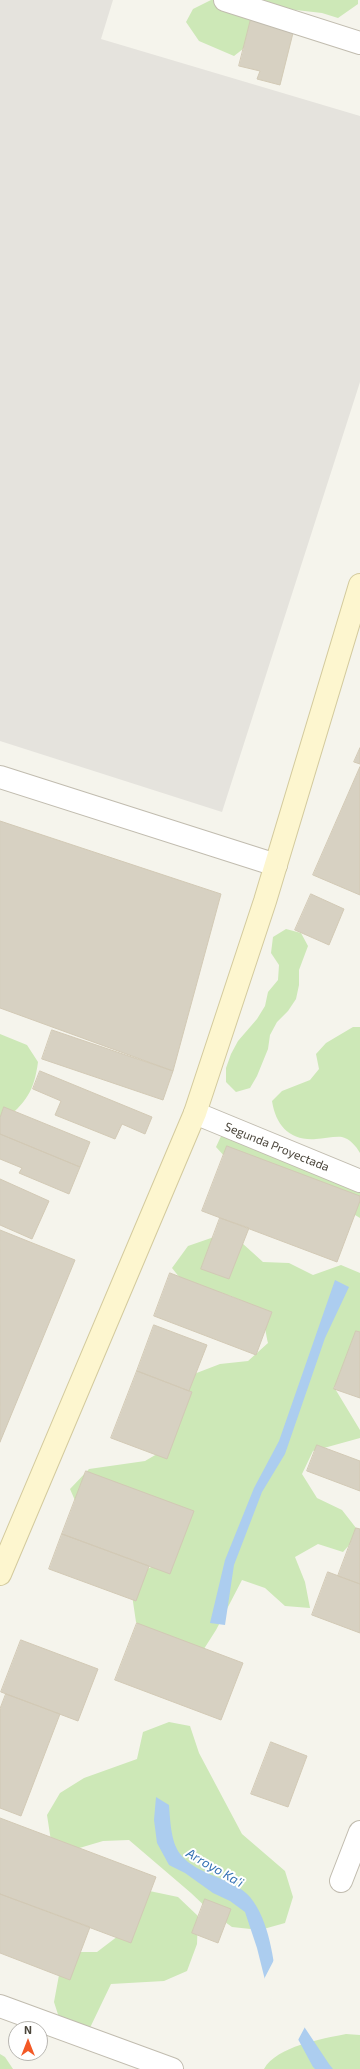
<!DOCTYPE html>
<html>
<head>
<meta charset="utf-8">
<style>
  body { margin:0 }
  #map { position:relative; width:360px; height:2069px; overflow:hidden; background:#f5f4ec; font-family:"Exo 2",sans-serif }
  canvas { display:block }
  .north { position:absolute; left:8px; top:2021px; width:40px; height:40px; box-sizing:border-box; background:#fff; border:1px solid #b7b5b0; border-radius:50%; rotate:0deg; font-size:11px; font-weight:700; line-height:16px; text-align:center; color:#4a453a }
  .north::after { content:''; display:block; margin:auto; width:14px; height:18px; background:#f35926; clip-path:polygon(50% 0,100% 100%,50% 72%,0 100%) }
</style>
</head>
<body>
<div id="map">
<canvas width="360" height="2069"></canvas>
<div class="north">N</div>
</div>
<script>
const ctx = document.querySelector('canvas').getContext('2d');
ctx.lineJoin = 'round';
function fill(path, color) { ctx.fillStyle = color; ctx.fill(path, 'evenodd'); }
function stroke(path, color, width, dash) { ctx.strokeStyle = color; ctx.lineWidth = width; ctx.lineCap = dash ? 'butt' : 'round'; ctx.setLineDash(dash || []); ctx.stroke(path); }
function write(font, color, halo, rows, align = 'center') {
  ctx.font = font + ' "Exo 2",sans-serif'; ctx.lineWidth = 4; ctx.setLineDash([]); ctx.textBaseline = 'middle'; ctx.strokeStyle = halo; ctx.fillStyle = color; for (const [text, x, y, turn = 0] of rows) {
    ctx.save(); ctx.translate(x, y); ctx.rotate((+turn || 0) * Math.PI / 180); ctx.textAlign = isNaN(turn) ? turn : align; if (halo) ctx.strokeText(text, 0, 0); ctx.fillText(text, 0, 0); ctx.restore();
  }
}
fill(new Path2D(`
  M0,0H113L101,39L360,116V382L222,812L0,741Z`), '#e5e3dd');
fill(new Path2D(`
  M211,0H358V4L338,18L322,13L287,9L257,38L234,56L199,41L186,22L193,9Z
  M286,929L301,933L308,946L299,970V985L296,999L288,1011L277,1022L270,1035L268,1049L257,1076L250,1088L236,1092L226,1082V1068L231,1054L238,1041L257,1019L265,1006L268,992L278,980L279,965L271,953L273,937Z
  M353,1027H360V1153C356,1146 350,1139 342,1137C334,1136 324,1139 316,1139C290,1141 276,1126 272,1101L282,1091L310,1080L319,1069L316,1054L326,1043Z
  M0,1034L27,1045L38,1062C34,1092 26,1102 3,1122H0Z
  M222,1134L360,1192V1218L345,1209L226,1158L216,1147Z
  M214,1237L242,1243L263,1262L289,1263L313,1275L341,1265L360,1273V1374L357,1373L334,1387L360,1430V1438L313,1451L302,1474L317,1498L342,1510L360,1533L343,1552L318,1544L295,1557L305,1582L310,1608L285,1606L265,1588L242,1580L216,1630L202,1652L150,1645L136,1622L132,1595L144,1570L169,1560L80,1512L70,1489L89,1469L145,1461L169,1447L177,1396L194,1374L220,1364L248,1361L268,1343C266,1336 265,1321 260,1316C243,1295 214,1290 188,1288L172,1268L188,1246Z
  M169,1722L190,1726L199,1753L242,1834L285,1871L293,1897L285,1923L260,1930L232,1927L211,1912L191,1893L129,1840L103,1841L76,1849L51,1841L47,1815L60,1793L84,1778L137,1759L143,1732Z
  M140,1889L178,1897L198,1916L197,1944L187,1971L164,1981L111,1984L87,2034L62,2027L54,2002L59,1975L70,1952H97L118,1936Z
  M346,2034L360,2035V2069H264C277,2046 322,2039 346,2034Z
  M0,2054L5,2057L13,2069H0Z`), '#cde8b7');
fill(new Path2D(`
  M335,1280L349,1287L325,1338L285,1454L262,1492L234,1565L225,1625L210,1623L225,1560L254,1488L279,1441Z
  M156,1797L169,1805C172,1850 175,1860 219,1878C229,1882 242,1888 250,1897C270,1922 273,1958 278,1989L270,2000L257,1948L245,1912L230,1901L213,1893L185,1873L169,1865L157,1843L154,1820Z
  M299,2019L329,2064L333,2069H315L313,2067L292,2028Z`), '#accdef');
fill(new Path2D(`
  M275,1958L280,1989L269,2002L263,1981Z
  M299,2017L306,2025L297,2042L290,2028Z`), '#f5f4ec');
const building = new Path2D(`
  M252,15L295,25L280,85L257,79L260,71L239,66Z
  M360,748V764L354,762Z
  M360,767V895L313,875Z
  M0,821L221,894L173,1071L0,1008Z
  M311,894L344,909L329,945L295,930Z
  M52,1030L173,1071L163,1100L42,1059Z
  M40,1071L152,1117L145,1134L122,1124L115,1139L55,1115L61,1101L33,1089Z
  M4,1107L90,1142L80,1167L0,1134V1118Z
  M0,1134L80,1167L69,1194L19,1173L22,1168L0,1159Z
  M227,1146L360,1196V1201L337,1262L202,1211Z
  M0,1179L49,1201L32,1239L0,1225Z
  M220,1218L249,1228L229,1279L201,1269Z
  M0,1230L75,1260L0,1442Z
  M170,1273L272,1312L256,1355L154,1316Z
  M154,1325L207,1345L189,1391L137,1371Z
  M356,1331L360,1332V1398L334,1389Z
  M137,1371L192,1392L167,1459L111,1438Z
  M317,1445L360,1461V1491L307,1471Z
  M86,1471L194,1511L170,1574L62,1534Z
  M356,1528L360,1529V1584L338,1576Z
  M62,1534L149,1566L136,1601L49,1569Z
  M328,1572L360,1584V1633L312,1615Z
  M137,1623L243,1663L221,1720L115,1680Z
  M21,1640L98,1669L78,1721L1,1692Z
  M6,1694L60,1714L21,1816L0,1808V1709Z
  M271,1742L307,1756L288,1807L251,1794Z
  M0,1818L156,1877L131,1943L0,1894Z
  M0,1894L90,1927L70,1980L0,1953Z
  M205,1899L231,1909L218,1943L192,1933Z`);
fill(building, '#d7d1c2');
stroke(building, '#d2c9b5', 1);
const minor = new Path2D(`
  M225,0L360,43
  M0,777L276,865
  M341,1881L360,1832
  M0,2006L172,2069`);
const tertiary = new Path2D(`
  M195,1113L360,1181`);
const secondary = new Path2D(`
  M0,1574L195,1113L265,901L360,585`);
stroke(minor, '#c1bcaf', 24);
stroke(tertiary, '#c1bcaf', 24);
stroke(secondary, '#d3ca9d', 24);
stroke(minor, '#fff', 22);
stroke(tertiary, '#fff', 22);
stroke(secondary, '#fdf6cf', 22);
write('12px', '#4a453a', '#fff', [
  ["Segunda Proyectada",277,1147,22]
]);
write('italic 13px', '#3572b4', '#fff', [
  ["Arroyo Ka'i",215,1868,30]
]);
</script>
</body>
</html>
